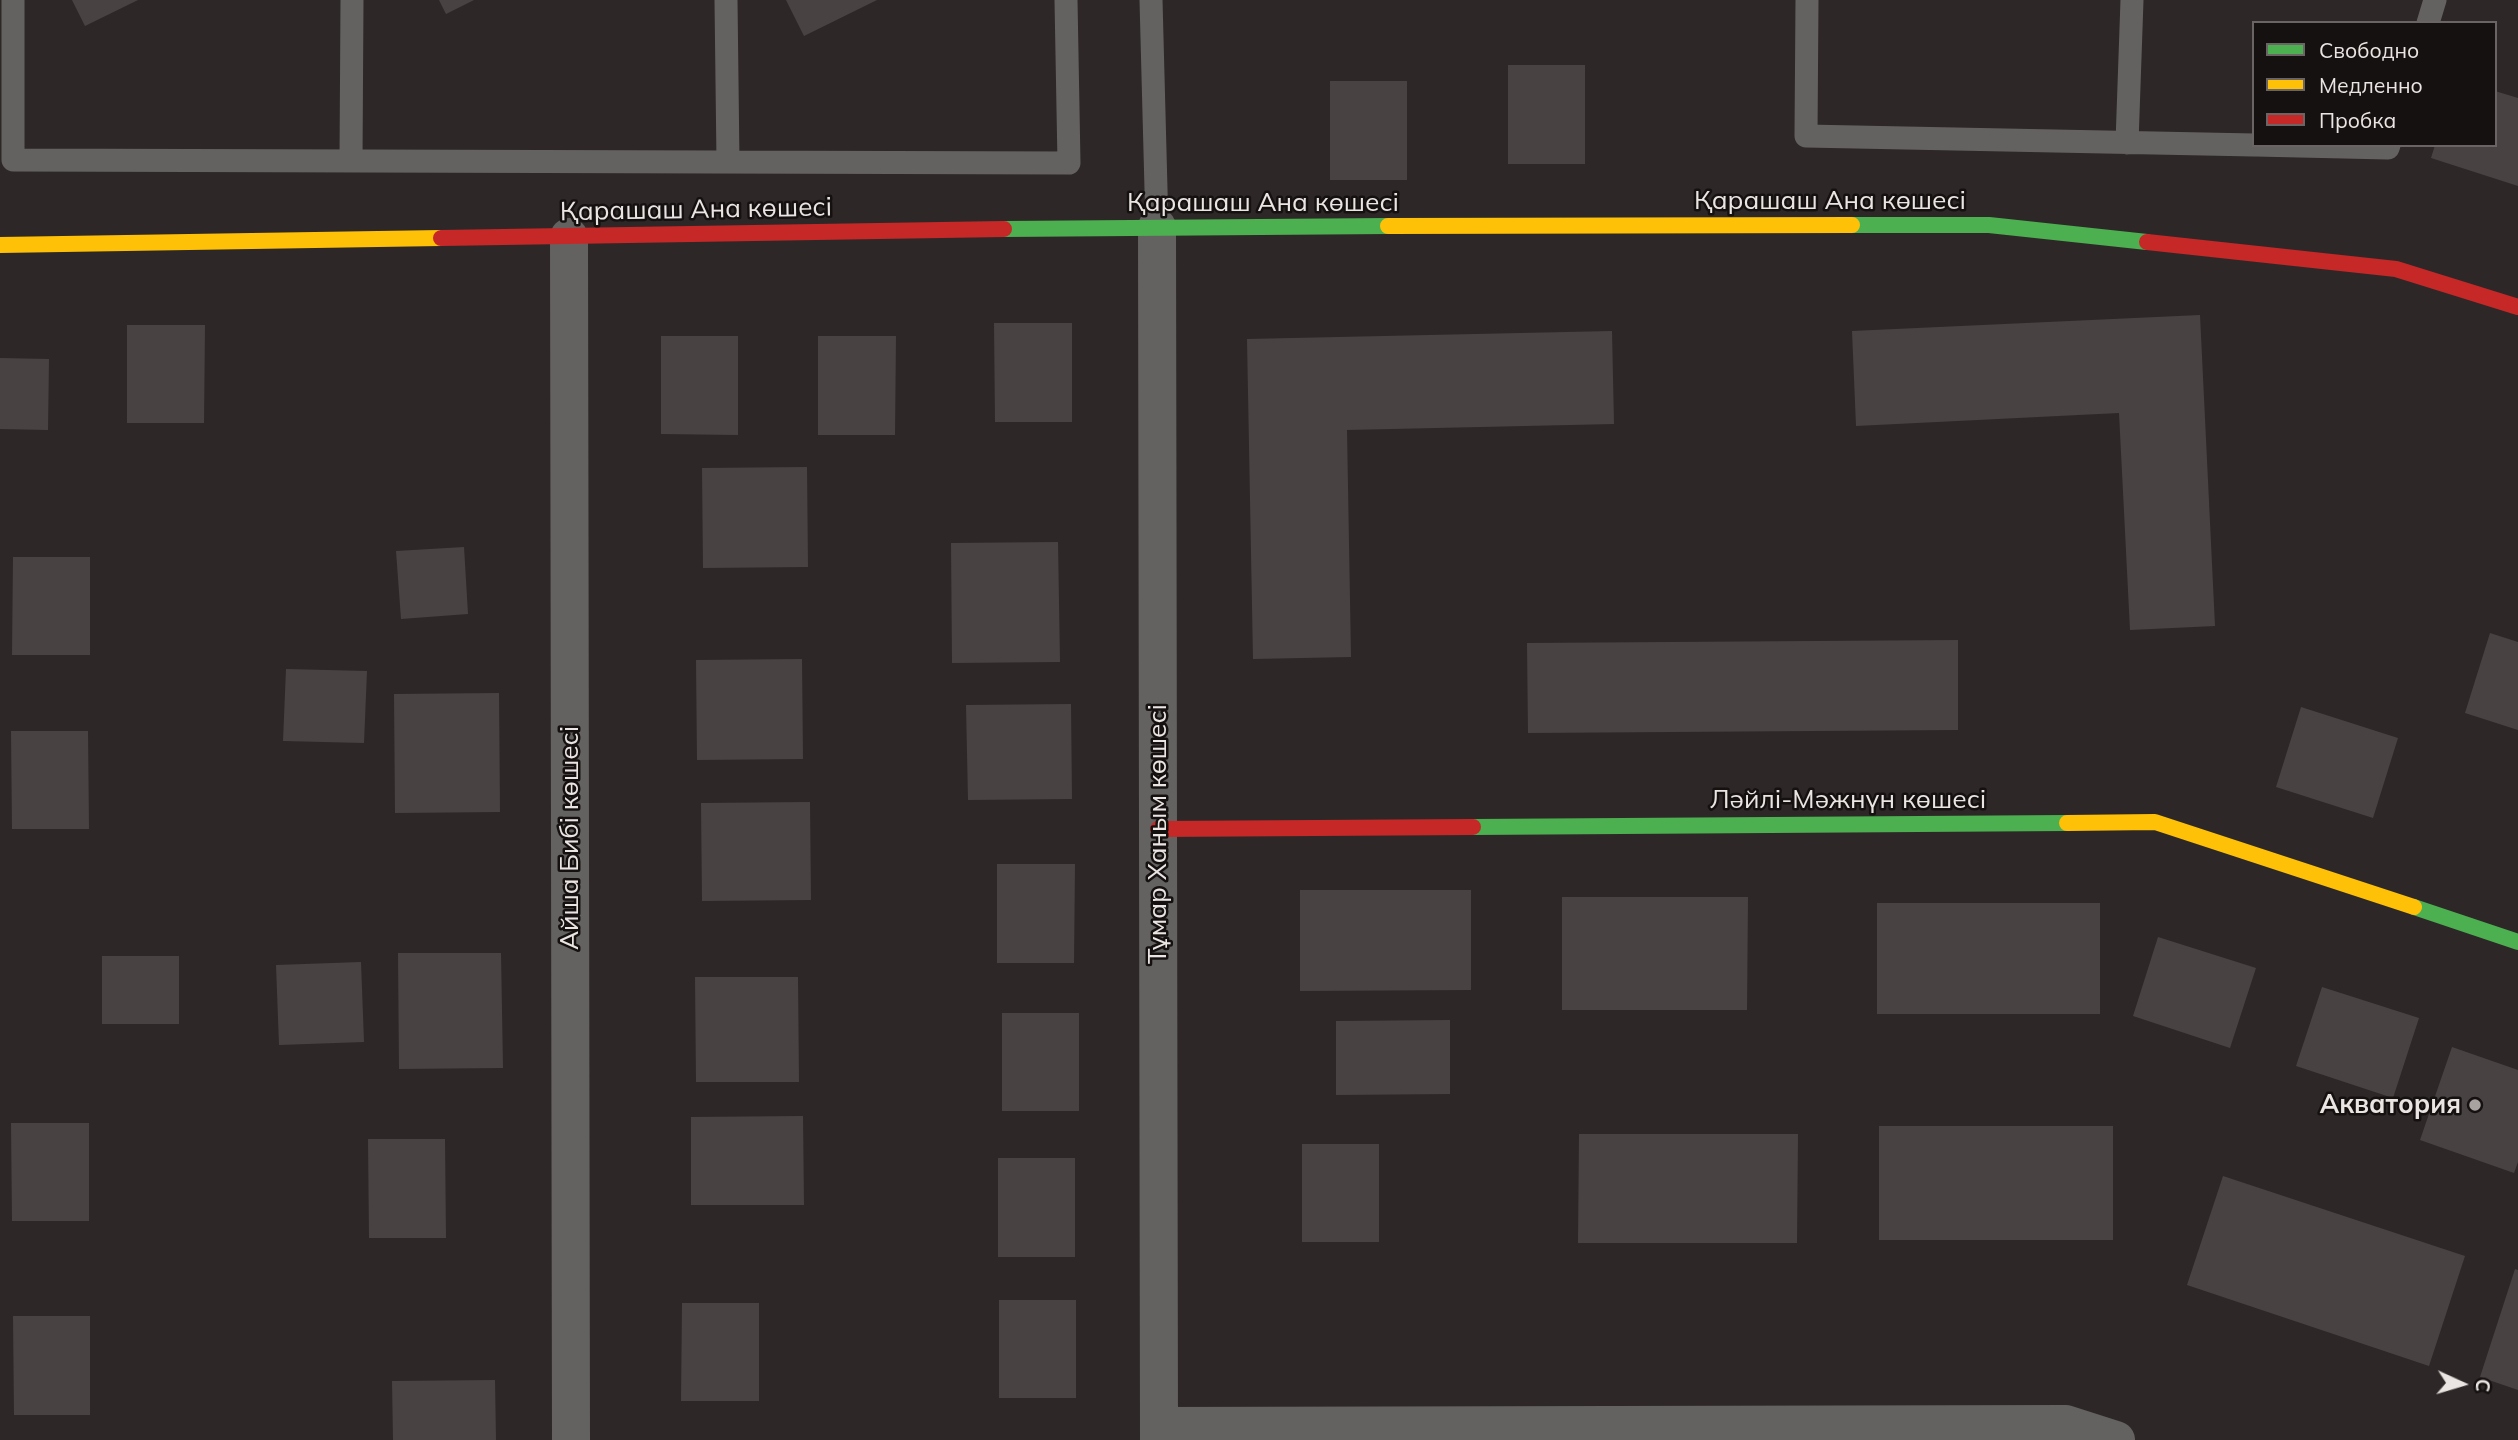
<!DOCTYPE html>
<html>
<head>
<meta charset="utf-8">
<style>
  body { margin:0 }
  #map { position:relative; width:2518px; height:1440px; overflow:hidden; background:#2d2827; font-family:Mulish,sans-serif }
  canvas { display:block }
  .legend { position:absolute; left:2252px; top:21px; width:245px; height:126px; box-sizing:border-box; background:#151110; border:2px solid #6a6564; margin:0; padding:9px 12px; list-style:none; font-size:21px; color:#eae4e2 }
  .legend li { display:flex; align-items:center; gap:14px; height:35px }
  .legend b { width:35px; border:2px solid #6a6564 }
  .north { position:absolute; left:2427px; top:1349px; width:70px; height:70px; -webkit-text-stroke:5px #151110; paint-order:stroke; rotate:94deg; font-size:19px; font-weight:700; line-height:28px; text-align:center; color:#eae4e2 }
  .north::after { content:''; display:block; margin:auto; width:24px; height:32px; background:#eae4e2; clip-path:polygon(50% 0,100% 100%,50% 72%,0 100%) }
</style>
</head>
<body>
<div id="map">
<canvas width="2518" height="1440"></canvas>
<ul class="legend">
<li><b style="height:9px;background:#4caf50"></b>Свободно</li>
<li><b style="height:9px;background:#ffc107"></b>Медленно</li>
<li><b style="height:9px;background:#c62828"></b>Пробка</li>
</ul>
<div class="north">С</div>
</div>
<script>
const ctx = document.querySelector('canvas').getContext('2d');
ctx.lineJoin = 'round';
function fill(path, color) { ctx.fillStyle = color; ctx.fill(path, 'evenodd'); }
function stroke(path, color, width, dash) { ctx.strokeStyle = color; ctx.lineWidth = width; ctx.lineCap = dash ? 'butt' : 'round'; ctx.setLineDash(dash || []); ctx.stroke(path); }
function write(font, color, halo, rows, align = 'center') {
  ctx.font = font + ' Mulish,sans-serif'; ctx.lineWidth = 5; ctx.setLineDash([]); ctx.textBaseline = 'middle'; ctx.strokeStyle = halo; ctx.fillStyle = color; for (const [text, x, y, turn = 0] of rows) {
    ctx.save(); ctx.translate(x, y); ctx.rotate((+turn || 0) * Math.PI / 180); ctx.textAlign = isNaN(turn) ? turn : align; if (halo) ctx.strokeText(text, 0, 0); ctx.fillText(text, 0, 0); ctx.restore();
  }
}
fill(new Path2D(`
  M72,0H138L85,26Z
  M439,0H474L446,14Z
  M786,0H877L804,36Z
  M1508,65H1585V164H1508Z
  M1330,81H1407V180H1330Z
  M2495,91L2518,98V186L2431,158L2435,145H2495Z
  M2200,315L2215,626L2130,630L2119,413L1856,426L1852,331Z
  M994,323H1072V422H995Z
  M127,325H205L204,423H127Z
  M1612,331L1614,424L1347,430L1351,657L1253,659L1247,339Z
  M661,336H738V435L661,434Z
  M818,336H896L895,435H818Z
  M0,358L49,359L48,430L0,429Z
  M807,467L808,567L703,568L702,468Z
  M1058,542L1060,662L952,663L951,543Z
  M464,547L468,614L401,619L396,551Z
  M13,557H90V655H12Z
  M2490,633L2518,642V730L2465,713Z
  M1958,640V730L1528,733L1527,643Z
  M802,659L803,759L697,760L696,660Z
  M286,669L367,671L364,743L283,741Z
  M499,693L500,812L395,813L394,694Z
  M1071,704L1072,799L968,800L966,705Z
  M2301,707L2398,738L2373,818L2276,787Z
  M11,731H88L89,829H12Z
  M810,802L811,900L702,901L701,803Z
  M997,864H1075L1074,963H997Z
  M1300,890H1471V990L1300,991Z
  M1562,897H1748L1747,1010H1562Z
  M1877,903H2100V1014H1877Z
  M2158,937L2256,968L2230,1048L2133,1016Z
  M398,953H501L503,1068L399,1069Z
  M102,956H179V1024H102Z
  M361,962L364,1042L279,1045L276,965Z
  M695,977H798L799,1082H696Z
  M2322,987L2419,1018L2393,1098L2296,1066Z
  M1002,1013H1079V1111H1002Z
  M1450,1020V1094L1336,1095V1021Z
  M2452,1047L2518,1070V1162L2514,1173L2420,1140Z
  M803,1116L804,1205H691V1117Z
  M11,1123H89V1221H12Z
  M1879,1126H2113V1240H1879Z
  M1579,1134H1798L1797,1243H1578Z
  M368,1139H445L446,1238H369Z
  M1302,1144H1379V1242H1302Z
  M998,1158H1075V1257H998Z
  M2223,1176L2465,1256L2429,1366L2187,1285Z
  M2515,1269L2518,1270V1390L2480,1377Z
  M999,1300H1076V1398H999Z
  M682,1303H759V1401H681Z
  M13,1316H90V1415H14Z
  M495,1380L496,1440H393L392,1381Z`), '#484342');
stroke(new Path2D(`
  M13,0V160L1069,163L1066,0
  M726,0L728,162
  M1151,0L1157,227
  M1807,0L1806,136L2254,145
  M2428,23L2435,0
  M2127,143L2132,0
  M2256,145L2388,148L2389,145
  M351,161L352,0`), '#646261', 23);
stroke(new Path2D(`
  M1157,227L1159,1440
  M569,237L571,1440
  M1159,1426L2066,1424L2116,1440`), '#646261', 38);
stroke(new Path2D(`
  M1852,225H1989L2147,242
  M1004,229L1388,226
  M1473,827L2067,823
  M2414,907L2518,942`), '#4caf50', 16);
stroke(new Path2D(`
  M1388,226L1852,225
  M0,245L441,238
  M2067,823L2155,822L2414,907`), '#ffc107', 16);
stroke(new Path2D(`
  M441,238L1004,229
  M2147,242L2396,269L2518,307
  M1158,829L1473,827`), '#c62828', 16);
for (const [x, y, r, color] of [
  [2475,1105,7,"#a8a2a1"]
]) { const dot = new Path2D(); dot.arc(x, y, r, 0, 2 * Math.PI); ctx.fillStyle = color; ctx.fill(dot); stroke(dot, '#151110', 2.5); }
write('26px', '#eae4e2', '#151110', [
  ["Қарашаш Ана көшесі",1830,201],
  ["Қарашаш Ана көшесі",1263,203],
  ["Қарашаш Ана көшесі",696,210,-1],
  ["Ләйлі-Мәжнүн көшесі",1848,800],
  ["Тұмар Ханым көшесі",1158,834,-90],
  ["Айша Бибі көшесі",570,838,-90]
]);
write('bold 26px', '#eae4e2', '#151110', [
  ["Акватория",2461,1105]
], 'right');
</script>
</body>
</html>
